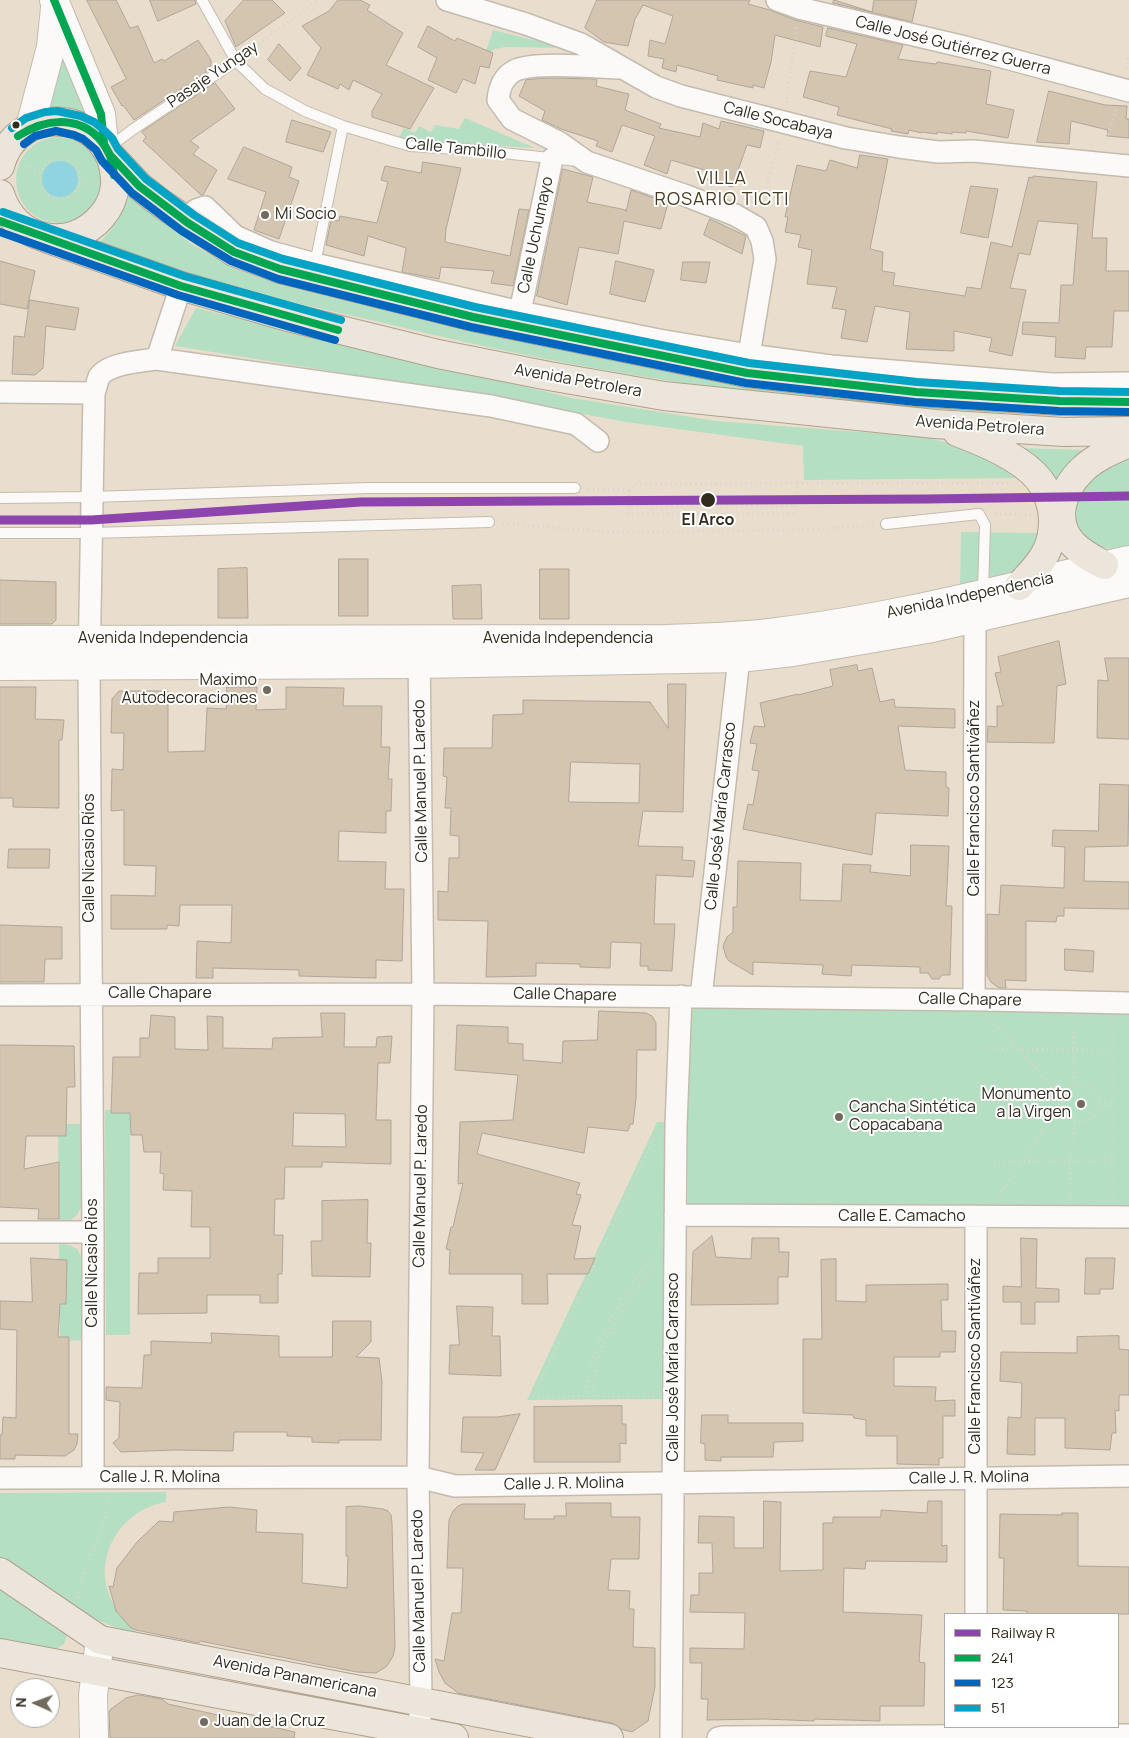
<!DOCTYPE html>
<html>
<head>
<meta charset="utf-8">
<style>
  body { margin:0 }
  #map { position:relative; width:1129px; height:1738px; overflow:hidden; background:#e9decd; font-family:Manrope,sans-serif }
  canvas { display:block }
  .legend { position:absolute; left:944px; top:1613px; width:175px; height:115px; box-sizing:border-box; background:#fff; border:1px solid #adaba5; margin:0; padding:6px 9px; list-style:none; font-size:15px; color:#322c1f }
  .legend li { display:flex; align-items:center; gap:10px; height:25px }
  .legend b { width:25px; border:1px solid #adaba5 }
  .north { position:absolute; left:10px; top:1678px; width:50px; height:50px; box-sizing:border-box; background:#fff; border:1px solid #adaba5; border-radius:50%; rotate:272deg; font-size:14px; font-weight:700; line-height:20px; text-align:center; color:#322c1f }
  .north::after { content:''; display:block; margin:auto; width:18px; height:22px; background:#726a5c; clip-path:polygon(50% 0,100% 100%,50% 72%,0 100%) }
</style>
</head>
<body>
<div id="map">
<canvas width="1129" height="1738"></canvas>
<ul class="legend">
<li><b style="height:6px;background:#8e44ad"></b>Railway R</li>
<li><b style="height:6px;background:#00a651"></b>241</li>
<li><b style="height:6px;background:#0065bd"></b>123</li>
<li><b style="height:6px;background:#02a3c5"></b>51</li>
</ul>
<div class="north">N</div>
</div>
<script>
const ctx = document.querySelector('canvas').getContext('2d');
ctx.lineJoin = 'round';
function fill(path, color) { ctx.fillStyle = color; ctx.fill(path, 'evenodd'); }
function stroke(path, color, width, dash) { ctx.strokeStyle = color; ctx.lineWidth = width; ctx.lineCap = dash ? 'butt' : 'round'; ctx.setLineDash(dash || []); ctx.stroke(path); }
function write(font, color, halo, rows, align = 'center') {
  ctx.font = font + ' Manrope,sans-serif'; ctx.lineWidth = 4; ctx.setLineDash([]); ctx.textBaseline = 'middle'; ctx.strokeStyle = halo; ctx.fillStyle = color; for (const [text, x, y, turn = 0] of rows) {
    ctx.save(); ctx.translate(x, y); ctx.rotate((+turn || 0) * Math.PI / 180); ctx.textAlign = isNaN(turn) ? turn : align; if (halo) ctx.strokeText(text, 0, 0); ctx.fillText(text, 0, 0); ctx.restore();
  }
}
fill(new Path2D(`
  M493,30L566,48L505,47L492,50L484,57Z
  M59,41L93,118L46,111Z
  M465,118L535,148L398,140L404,128L415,133L419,126L431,132L435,125L459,129Z
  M16 180a43 43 0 1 1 86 0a43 43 0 1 1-86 0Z
  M130,194L190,243L230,266L263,279L296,288L424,319L1129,414V417C992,414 855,407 720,388C606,373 495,350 384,323C323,309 260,297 200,277C166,267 134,254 100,243L111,229Z
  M196,308L572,398L716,421L924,437C962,445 986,459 1018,478L804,480L803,446L626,422L492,397L175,346Z
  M1022,448L1082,450L1062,470L1055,482Z
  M1129,457V546C1104,552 1099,547 1077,535C1075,526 1070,514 1070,504C1070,483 1112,465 1129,457Z
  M961,532L1045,533L1016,574L960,589Z
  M706,1001L966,1011L1129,1014V1211L689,1206L688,1201V1021C690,1009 696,1006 706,1001Z
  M105,1110H130V1335H106Z
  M657,1122H667L666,1399L527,1400Z
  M58,1124H83L84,1202L77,1215L68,1222L59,1225Z
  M59,1243L69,1245L77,1249L84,1261L85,1340L60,1341Z
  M166,1492V1502C104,1513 81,1591 136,1627L134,1635L83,1614L0,1558V1493Z
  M0,1585L65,1632L67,1636L64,1644L56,1649H48L0,1640Z`), '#b5dfc2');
fill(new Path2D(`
  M42 179a18 18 0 1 1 36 0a18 18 0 1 1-36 0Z`), '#91d4e1');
const building = new Path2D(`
  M87,0H116L130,28L138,26L154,63L162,59L164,61L198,40L211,60V66L205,70L207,72L134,120L123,105L122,106L111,87L126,79Z
  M150,0H195L196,4L158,21Z
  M244,0H272L285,13L236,47L225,21Z
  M338,0H360L370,5L367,10L403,33L386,65L434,88L410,129L372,117V111L382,94L353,80L349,90L340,84L338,89L307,75L321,48L302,26L329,11Z
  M597,0H750L748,4L770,10L795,20L823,27L820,47L775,35L771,62L764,88L753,85V88L717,80L718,76L677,65L676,72L662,68L664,59L648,56L650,40L665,44L673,16L643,5L635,19L628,46L604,42L585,28Z
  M834,0L872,12L874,0H917L912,22L833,3Z
  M428,26L455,41L457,38L493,53L489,68L480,66L475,84L463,79L456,93L428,80L437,58L418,47Z
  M828,28L903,45L898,59L936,64L937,62L991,71L986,104L1014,110L1008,138L966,131V133L952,132V134L937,132V134L921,132V133L909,130L908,134L891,131L892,129L837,115L839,107L803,97L810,71L846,77L857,44L826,36Z
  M279,44L301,68L290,81L268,60Z
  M550,78L595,79L597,80L596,86L629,94L625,110L661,124L659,128L700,137L703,123L719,129L721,121L764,131L760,148L747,145L732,187L705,179L708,171L671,160L667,174L644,165L655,136L622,125L612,152L596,146L598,141L561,129L542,120L545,111L519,96L526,80Z
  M215,83L235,109L190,141L199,147L193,154L217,170L203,195H201L143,141L146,137L142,132Z
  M1049,91L1105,105L1127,106L1126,119H1129V138L1107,136L1108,130L1071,121L1069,144L1037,142Z
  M292,120L331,132L323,152L286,142Z
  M244,147L292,167L289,177L299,181L279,239L254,230L266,192L228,179Z
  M860,155L888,159L870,249L883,252L882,271L895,273L893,285L965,296L967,287L981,289L991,242L1012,247L1029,177L1033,178V176L1097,182L1092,238H1107L1106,271H1129V311H1114L1112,347H1086L1085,359L1055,357L1056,337L1022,334L1023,322L1059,323L1061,285H1073L1078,224L1038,221L1030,255L1019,253L1010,288L1026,290L1012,356L989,351L992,338L954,331V351L906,349L910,312L875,306L867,342L841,338L846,310L832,308L837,287L807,284L812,250L798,247L801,235L785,232L788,217H785L797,165L826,171L830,160L857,168Z
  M423,162L461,168L446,229L445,242L510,256L519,209L529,210L513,286L491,283L494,271L441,267L439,279L402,272L406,248L368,236L364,256L326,245L331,220L339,221L340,216L377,223L388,182L381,180L385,166L421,173Z
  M563,169L593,177L587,202L626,210V212L631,190L668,203L661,229L624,221L618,254L579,247L567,305L537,296Z
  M971,186L998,189L988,238L961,233Z
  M710,219L746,236L742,254L704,235Z
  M0,261L35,271L27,309L0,304Z
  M616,261L654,270L645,302L610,294Z
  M683,262H710L706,283L681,280Z
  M30,300L79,308L75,330L46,326L43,368L35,375L12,374L14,336L24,337Z
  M339,559H368V616H339Z
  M247,568L248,618H218V569Z
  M540,569H569V619H540Z
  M0,580L56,582V620L52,624H0Z
  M481,585L482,619H453L452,586Z
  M1059,641L1066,684L1057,686L1054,743L987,742L988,726L997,727V706H1003L995,673L1001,672L998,657Z
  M1105,658H1129V739L1097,738L1098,680L1108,681Z
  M857,665L858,671L872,668L880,702L894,699L895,707L955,709V728L898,726L905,770L946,772V787L949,788L948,816L876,813L872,855L743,829L748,804L753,805L759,771L752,770L757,744L750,743L754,726L765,727L760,703L798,694V695L833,686L830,670Z
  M668,684H686L683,812L643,811L638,846L683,847L682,860L695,861L693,877L656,875L654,924H675L672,971L648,970V966H640L641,943L611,942L610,968L580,967V964L536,963V976L486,977L488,921L438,920V891L448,892L449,858H459V836L450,835L451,808H445L447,777L443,776L444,748H492L493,715L523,714V700L650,702L668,728ZM571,762L640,764L639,803L569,802Z
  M0,687H36L35,719L64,720L62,740H59V808L13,807V798H0Z
  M227,687H257L256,710L286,709V687L344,688L343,706H382L381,747H390L388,779H392L391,811H386V833L339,831L338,861L386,862L385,889H404L402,961L376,960V978L299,976V970L213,968V978H196L197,941L231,943L232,905H180L179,926L167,925V929H111V895L155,896L156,866L124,865V810L111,811L112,769L123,770L124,733H111L112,699L119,691H168V752L205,751L207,708L226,709Z
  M1100,784L1129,785L1128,846L1085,847L1084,881L1129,882V909L1064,908V916H1057L1056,922L1026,921V981L1005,980L1006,988H999L991,982L987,975V914L999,915L1001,885L1064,888L1065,847L1052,846L1053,830L1098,831Z
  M911,845L949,846L946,906H952L950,975H942L939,979H932L928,973H920V967L852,965L851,976L822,974L823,965L753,962V975L729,961L726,957L723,946L727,937L733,932V907H737L738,861L801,863L800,900L841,901L843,864L871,865L870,872L910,876Z
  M9,849H50L49,868H8Z
  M0,925L62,927V959H45L44,982H0Z
  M1065,949L1094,951L1093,972L1065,970Z
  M599,1011L646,1013L652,1016L656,1023V1050H637L636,1098L633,1124H630L628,1131L588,1127L584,1153L482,1133L477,1154L580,1183L576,1194L581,1195L572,1225L581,1226L574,1259L595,1258L588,1274H547L548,1304H522V1274H449L450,1250L446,1249L451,1227H453L463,1183L458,1184L460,1122L513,1120L518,1075L455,1070L457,1025L508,1027V1043L523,1044V1060L562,1063L563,1041L597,1040Z
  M321,1013H345L344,1047H376L377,1037L392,1036L390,1063H378L376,1120H391V1164L322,1162V1167H285L284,1199H275L274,1235H283L282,1274H278V1303H260V1295H207V1313L138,1314L139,1273H158V1258H210V1227H191L192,1191L163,1190L164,1174L160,1173L161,1152H144L142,1135H131L130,1113H111L113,1057H140V1038H149L151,1015L175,1017V1049L208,1050L207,1016L223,1017V1048L272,1049L273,1038L322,1037ZM294,1113L345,1114L346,1147L293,1146Z
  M0,1045L74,1046L75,1087H67L66,1136H26L24,1169L59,1162V1219H38L39,1209L0,1207Z
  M368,1200L367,1243H371L370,1277L312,1276L311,1241H322V1201Z
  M712,1236L716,1257L751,1259L752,1238H779V1252H789L788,1277H778V1304L691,1305L693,1252Z
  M1021,1238L1037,1239L1036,1288L1059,1289V1302H1035V1324H1021V1302H1003V1286L1021,1287Z
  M31,1258L67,1260L66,1304H60L58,1337H69V1434H78L77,1444L74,1450L65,1456L15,1455V1459H0V1435H2L3,1417L16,1418L17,1330L0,1329V1301L32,1302Z
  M1086,1258H1115L1113,1289H1100V1294H1085Z
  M836,1259V1301L866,1302V1285L948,1284V1300H941L942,1331H956L955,1352H940V1357H894V1386L936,1387L935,1401L955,1400V1416H943V1458H939V1465L897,1464V1436H866V1420L854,1418L853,1415L803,1413V1339H822L821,1260Z
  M457,1306L493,1307L492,1336H500L501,1376L449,1374L450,1345H459Z
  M333,1321H371V1342L356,1357L379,1358L382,1381L381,1440H339V1443L312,1442V1437L287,1436V1432H234L233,1451L175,1450L121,1452L113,1443L119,1438L120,1402L106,1400V1387L142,1388L144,1355H151V1341L212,1343L211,1333L279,1336V1357H332Z
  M1119,1336V1349L1129,1350V1395H1119V1411L1115,1410L1116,1433H1112L1110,1450L1065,1448V1418H1035V1455L1007,1454L1008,1417L1021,1418L1022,1383L1000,1381L1001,1352L1077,1353V1337Z
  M622,1406V1424H626V1444L620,1443V1462H534V1407Z
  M520,1414L495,1470H475L484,1453L461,1452L463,1417H497Z
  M702,1415H728V1423H803V1441L774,1442L773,1457H721V1461L705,1460V1444L701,1443Z
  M764,1501L781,1502L780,1571L823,1570V1523H833V1517H881V1510L927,1513L928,1501H942V1546L947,1545V1562L866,1561L865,1569L844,1568L843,1612L922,1615L919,1662L925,1663L924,1706H880V1721L814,1719V1721L765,1719L707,1720L708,1699H701L702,1663H690V1648L744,1649L745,1613L690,1612L691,1595H699V1573H713L712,1543H698L699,1516L734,1517V1548H763Z
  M566,1503H611V1517H640L639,1559H611L608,1590L630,1591L629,1609H634L633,1647L655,1648V1687L648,1721L632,1732L621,1729L612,1723L458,1693L445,1683L439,1672L435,1659L444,1661L452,1613H461L463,1568H447L449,1520L453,1511L458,1506L463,1504H525L524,1519H554V1516H566Z
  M360,1506L383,1509L388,1511L391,1515L392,1523L395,1647L393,1656L387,1666L376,1673L357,1672L200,1641L199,1643L136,1630L130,1627L116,1611L109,1586L113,1587L117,1568L137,1542L159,1521L173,1522L174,1512L229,1507L257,1510L256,1532L303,1534L302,1583L347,1588L348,1556H346V1507Z
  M1062,1513H1078V1566L1129,1567V1614H1027V1611L1003,1610L1004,1558H999L1000,1514L1062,1515Z
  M139,1695L162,1699L168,1704L295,1732L294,1738H110L109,1712L111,1709L126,1698Z`);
fill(building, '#d4c5b1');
stroke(building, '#afa599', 1);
const lane = new Path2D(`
  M202,0L236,61L265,89L305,111L343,126L410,146L474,150L578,161
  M107,149L132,130L236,61
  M315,264L343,126
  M0,498L92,497L368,488H575
  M886,524L979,514L985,525L983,592
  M0,533H91L489,522`);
const street = new Path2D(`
  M447,0L526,24L581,44L656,87L681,96L846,138L899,147L938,152L974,151L1129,166
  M777,0L799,8L965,47L1129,91
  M618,68C595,67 533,61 514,71C503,77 499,89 498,100L512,119L560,143L587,162L687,196L735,215L756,227L762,241L765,259L749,355
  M188,223L196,210L205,207L235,236L271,252L315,264L520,312L659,340L749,355L831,366L1052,384L1129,383
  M520,312L552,159
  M157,359L181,286
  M0,392L94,393
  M0,995L423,994L986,1000L1129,1003
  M701,997L739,658L738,643
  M974,999L975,605
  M675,1215L1129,1217
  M976,1217V1614
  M0,1232H93
  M0,1478L418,1477L455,1486L1129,1476
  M93,1478V1232L89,666L94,393C96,388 97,382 99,377C108,363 142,361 157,359L491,406L576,424L598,441
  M419,1732L421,1701L418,1477L423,994L419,650
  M671,1738L676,1126L681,996
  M718,1738L723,1737L1129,1735`);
const secondary = new Path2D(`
  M54,0L101,114L104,144
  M30,127L51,47L55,8
  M0,640L666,639C703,637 740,637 776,632C896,618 1012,586 1129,560
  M0,666L419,664L739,658L793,652L927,629L1129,583
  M94,1738L93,1695L100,1640`);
const primary = new Path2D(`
  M110,155L139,186L162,204L234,252L280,269L473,317L747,373L916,392L1060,401L1129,402
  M0,166C18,97 118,112 115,185C114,196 109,208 102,216C70,254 14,241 0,194
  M43,237L181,286L288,317L438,354L549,376L664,396L935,424L1064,432L1129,431
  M957,432C984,442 1030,461 1044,487C1048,494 1050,501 1052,509C1054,523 1053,537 1047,550C1041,564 1029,575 1019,586
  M1104,565C1093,559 1081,553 1072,543C1052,521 1062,489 1082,470C1095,457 1113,450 1129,443
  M0,1572L100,1640L609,1738
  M0,1653L454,1738`);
stroke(lane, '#c4bbae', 12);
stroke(street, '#c4bbae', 24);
stroke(secondary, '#c4bbae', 30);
stroke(primary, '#b0a18d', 30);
stroke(new Path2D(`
  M247,53L319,0
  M1126,69L1129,55
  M786,103L797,27
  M1105,144L1117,107
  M40 179a20 20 0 1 1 40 0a20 20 0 1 1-40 0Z
  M25,167L41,172
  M79,184L94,185
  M761,207L779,141
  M797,483H1008
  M588,489L629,490
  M629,506V490L635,484L797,483L796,514H629V506H796
  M995,514L1031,515
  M503,523L608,532L804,530L874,525
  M991,1020L1019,1049L1063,1101
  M1073,1022L1075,1086
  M987,1048L1112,1051
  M1063 1103a18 18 0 1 1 36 0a18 18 0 1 1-36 0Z
  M988,1102L1063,1101
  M1099,1104H1112
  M989,1164L1022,1161L1112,1160
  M998,1197L1063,1101
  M1112,1198V1022
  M1070,1199V1161L1075,1120
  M594,1396C594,1390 594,1383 595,1377C600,1339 631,1295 655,1266
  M654,1396L533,1397L655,1136
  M586,1397C587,1388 587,1378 590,1369C601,1327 627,1288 654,1255
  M78,1598L86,1567L106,1518L107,1497`), '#d8d5d0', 3, [1, 4]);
stroke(lane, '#fcfaf8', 10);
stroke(street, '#fcfaf8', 21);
stroke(secondary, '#fcfaf8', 28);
stroke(primary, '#ece5db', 28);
stroke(new Path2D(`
  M54,0L101,114L104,144L110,155L139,186L188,223L234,252L280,269L473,317L747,373L916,392L1060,401L1129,402
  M18,136C51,115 92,115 110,156C112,162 113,169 114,175
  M0,221L181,286L338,330`), '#00a651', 8);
stroke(new Path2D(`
  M24,144L35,136L56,131L74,135L83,139L96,150L102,161L132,193L182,231L231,261L278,279L471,327L746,383L915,402L1059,411L1129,412
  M0,232L178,295L335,340`), '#0065bd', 8);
stroke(new Path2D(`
  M12,128L26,118L45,112L57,111L81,116L94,122L105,131L112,138L118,149L146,179L194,215L238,243L283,259L475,307L749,363L917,382L1060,391L1129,392
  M3,212L184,276L341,320`), '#02a3c5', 8);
stroke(new Path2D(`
  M0,520H91L361,502L927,499L1129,496`), '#8e44ad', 9);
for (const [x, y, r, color] of [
  [16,125,4.5,"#322c1f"],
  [265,215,5,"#726a5c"],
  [708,500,8,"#322c1f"],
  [267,690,5,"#726a5c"],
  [1081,1104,5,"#726a5c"],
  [839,1117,5,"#726a5c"],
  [204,1722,5,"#726a5c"]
]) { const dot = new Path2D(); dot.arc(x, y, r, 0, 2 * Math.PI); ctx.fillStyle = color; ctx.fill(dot); stroke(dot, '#fff', 2); }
write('16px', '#322c1f', '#fff', [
  ["Calle José Gutiérrez Guerra",953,46,14],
  ["Pasaje Yungay",213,75,-34],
  ["Calle Socabaya",778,121,14],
  ["Calle Tambillo",456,149,6],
  ["Calle Uchumayo",536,235,-78],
  ["Avenida Petrolera",578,381,10],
  ["Avenida Petrolera",980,426,4],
  ["Avenida Independencia",970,596,-12],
  ["Avenida Independencia",163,639],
  ["Avenida Independencia",568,639],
  ["Calle Manuel P. Laredo",421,781,-91],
  ["Calle Francisco Santiváñez",975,798,-90],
  ["Calle José María Carrasco",721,816,-84],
  ["Calle Nicasio Ríos",90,858,-90],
  ["Calle Chapare",160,994],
  ["Calle Chapare",565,995,1],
  ["Calle Chapare",970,1000,1],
  ["Calle Manuel P. Laredo",421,1186,-89],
  ["Calle E. Camacho",902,1217],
  ["Calle Nicasio Ríos",93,1263,-90],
  ["Calle Francisco Santiváñez",976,1356,-90],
  ["Calle José María Carrasco",674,1367,-90],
  ["Calle J. R. Molina",160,1478],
  ["Calle J. R. Molina",969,1478,-1],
  ["Calle J. R. Molina",564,1484,-1],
  ["Calle Manuel P. Laredo",419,1591,-91],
  ["Avenida Panamericana",295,1677,11]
]);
write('16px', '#322c1f', '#fff', [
  ["Mi Socio",275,215],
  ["Maximo",257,681,"right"],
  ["Autodecoraciones",257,699,"right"],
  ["Monumento",1071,1095,"right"],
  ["a la Virgen",1071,1113,"right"],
  ["Cancha Sintética",849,1108],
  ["Copacabana",849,1126],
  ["Juan de la Cruz",214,1722]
], 'left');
write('bold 16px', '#322c1f', '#fff', [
  ["El Arco",708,521]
]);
ctx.letterSpacing = '1px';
write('18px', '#47381d', '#fff', [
  ["VILLA",722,179],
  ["ROSARIO TICTI",722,200]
]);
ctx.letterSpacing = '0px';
</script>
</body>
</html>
